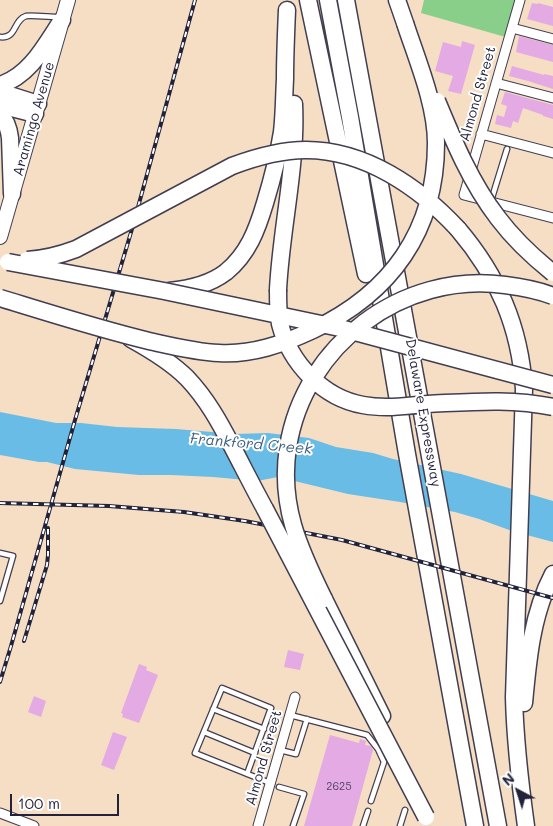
<!DOCTYPE html>
<html>
<head>
<meta charset="utf-8">
<style>
  body { margin:0 }
  #map { position:relative; width:553px; height:826px; overflow:hidden; background:#f5dec4; font-family:Mali,sans-serif }
  canvas { display:block }
  .north { position:absolute; left:493px; top:766px; width:50px; height:50px; -webkit-text-stroke:4px #fff; paint-order:stroke; rotate:320deg; font-size:14px; font-weight:700; line-height:20px; text-align:center; color:#22223b }
  .north::after { content:''; display:block; margin:auto; width:18px; height:22px; background:#22223b; clip-path:polygon(50% 0,100% 100%,50% 72%,0 100%) }
  .scale { position:absolute; left:10px; top:794px; width:109px; height:22px; box-sizing:border-box; border:2px solid #22223b; border-top:0; padding-left:6px; font-size:15px; line-height:18px; white-space:nowrap; color:#22223b; -webkit-text-stroke:4px #fff; paint-order:stroke }
</style>
</head>
<body>
<div id="map">
<canvas width="553" height="826"></canvas>
<div class="north">N</div>
<div class="scale">100 m</div>
</div>
<script>
const ctx = document.querySelector('canvas').getContext('2d');
ctx.lineJoin = 'round';
function fill(path, color) { ctx.fillStyle = color; ctx.fill(path, 'evenodd'); }
function stroke(path, color, width, dash) { ctx.strokeStyle = color; ctx.lineWidth = width; ctx.lineCap = dash ? 'butt' : 'round'; ctx.setLineDash(dash || []); ctx.stroke(path); }
function write(font, color, halo, rows, align = 'center') {
  ctx.font = font + ' Mali,sans-serif'; ctx.lineWidth = 4; ctx.setLineDash([]); ctx.textBaseline = 'middle'; ctx.strokeStyle = halo; ctx.fillStyle = color; for (const [text, x, y, turn = 0] of rows) {
    ctx.save(); ctx.translate(x, y); ctx.rotate((+turn || 0) * Math.PI / 180); ctx.textAlign = isNaN(turn) ? turn : align; if (halo) ctx.strokeText(text, 0, 0); ctx.fillText(text, 0, 0); ctx.restore();
  }
}
fill(new Path2D(`
  M424,0H520L509,38L421,13Z`), '#89cf8a');
fill(new Path2D(`
  M0,412L56,423H81L117,427L176,429L236,434L268,433L309,438L336,447L373,453L393,459L461,474L553,501V542L512,531L479,519L455,512L400,502L348,494L278,477L257,481L213,477L171,475H139L75,469L47,462H39L0,455Z`), '#69bce5');
fill(new Path2D(`
  M532,3L538,4V3L553,7V26L527,19Z
  M519,36L553,45V62L516,52Z
  M462,41L475,45L461,94L448,91L453,76L435,71L443,42L461,47Z
  M512,66L544,75V74L553,76V89L528,81L509,76Z
  M505,92L553,105V119L543,116V115L523,108L518,123L513,121L511,128L495,124L497,115L504,117L507,106L501,104Z
  M288,650L304,654L300,670L284,667Z
  M139,664L147,667L146,670L158,675L139,723L122,717L123,714L121,713Z
  M34,696L46,701L41,717L28,712Z
  M113,732L127,737L114,770L101,765Z
  M330,735L359,743L360,739L366,741L365,745L371,746L373,750L352,826H304Z`), '#e3aae3');
const lane = new Path2D(`
  M0,37C17,39 13,20 26,16C31,15 52,17 59,17
  M491,201L507,149
  M0,553L13,556L0,601
  M213,709L264,729
  M290,715L367,735L378,749L384,762L371,801
  M204,732L255,753
  M280,750L296,754L307,719
  M247,774L271,708L222,688L195,753L270,783
  M279,787L304,794L293,826
  M363,826L368,811
  M400,826L405,810`);
const street = new Path2D(`
  M520,0L464,195L553,218
  M512,28L553,39
  M496,83L553,98
  M481,134L553,153
  M0,813L34,826
  M258,826L295,697`);
const primary = new Path2D(`
  M0,237L68,0`);
const highway = new Path2D(`
  M308,0L366,274
  M328,0L350,117L407,454L475,826
  M346,0L498,826
  M397,0L405,23
  M0,85C30,76 46,44 62,20
  M0,92L38,104
  M0,105L35,114
  M0,115C6,120 9,130 10,138L12,194
  M458,229C498,276 520,327 524,389L514,697C515,740 520,783 526,826
  M278,290C281,228 297,167 294,104
  M169,291C189,289 209,285 226,272C248,254 257,230 265,203C272,180 278,157 282,132C284,115 284,97 285,79C285,56 286,33 287,10
  M131,339C151,350 171,362 187,378C207,399 220,423 233,448C244,469 254,489 265,509
  M324,599L382,716
  M524,703C528,659 532,614 553,574`);
stroke(lane, '#423e50', 7);
stroke(street, '#423e50', 11);
stroke(primary, '#423e50', 16);
stroke(highway, '#423e50', 19);
stroke(lane, '#fff', 4.5);
stroke(street, '#fff', 9);
stroke(primary, '#fff', 14);
stroke(highway, '#fff', 16);
const rail = new Path2D(`
  M0,503L109,506L184,512L245,521L342,540L553,598
  M24,641L47,565L48,555V528
  M0,682L11,646L75,420L132,229L195,0`);
stroke(rail, '#22223b', 4);
stroke(rail, '#fff', 2, [5.5]);
const highwayBridge = new Path2D(`
  M437,101C454,142 471,183 498,218C513,238 533,257 553,273
  M27,260C45,259 60,255 76,249L232,166C256,157 281,150 306,150C365,150 419,187 458,229
  M8,262L164,291L340,328L553,385
  M278,290C278,302 278,313 280,324C290,363 323,398 363,405C384,409 407,406 428,404C470,402 511,398 553,407
  M0,298C49,313 99,329 149,341C172,346 195,352 219,353C252,355 283,344 313,330C391,293 436,231 436,143C436,104 417,60 405,23
  M265,509L426,817
  M324,599C299,548 279,505 288,447C304,345 403,271 505,285C521,287 538,290 553,296`);
stroke(highwayBridge, '#423e50', 19, []);
stroke(highwayBridge, '#fff', 16);
write('11px', '#524465', null, [
  ["2625",339,787]
]);
write('14px', '#22223b', '#fff', [
  ["Almond Street",478,94,-74],
  ["Aramingo Avenue",34,119,-74],
  ["Delaware Expressway",423,413,80],
  ["Almond Street",264,758,-74]
]);
write('italic 15px', '#3e607f', '#fff', [
  ["Frankford Creek",251,444,5]
]);
</script>
</body>
</html>
